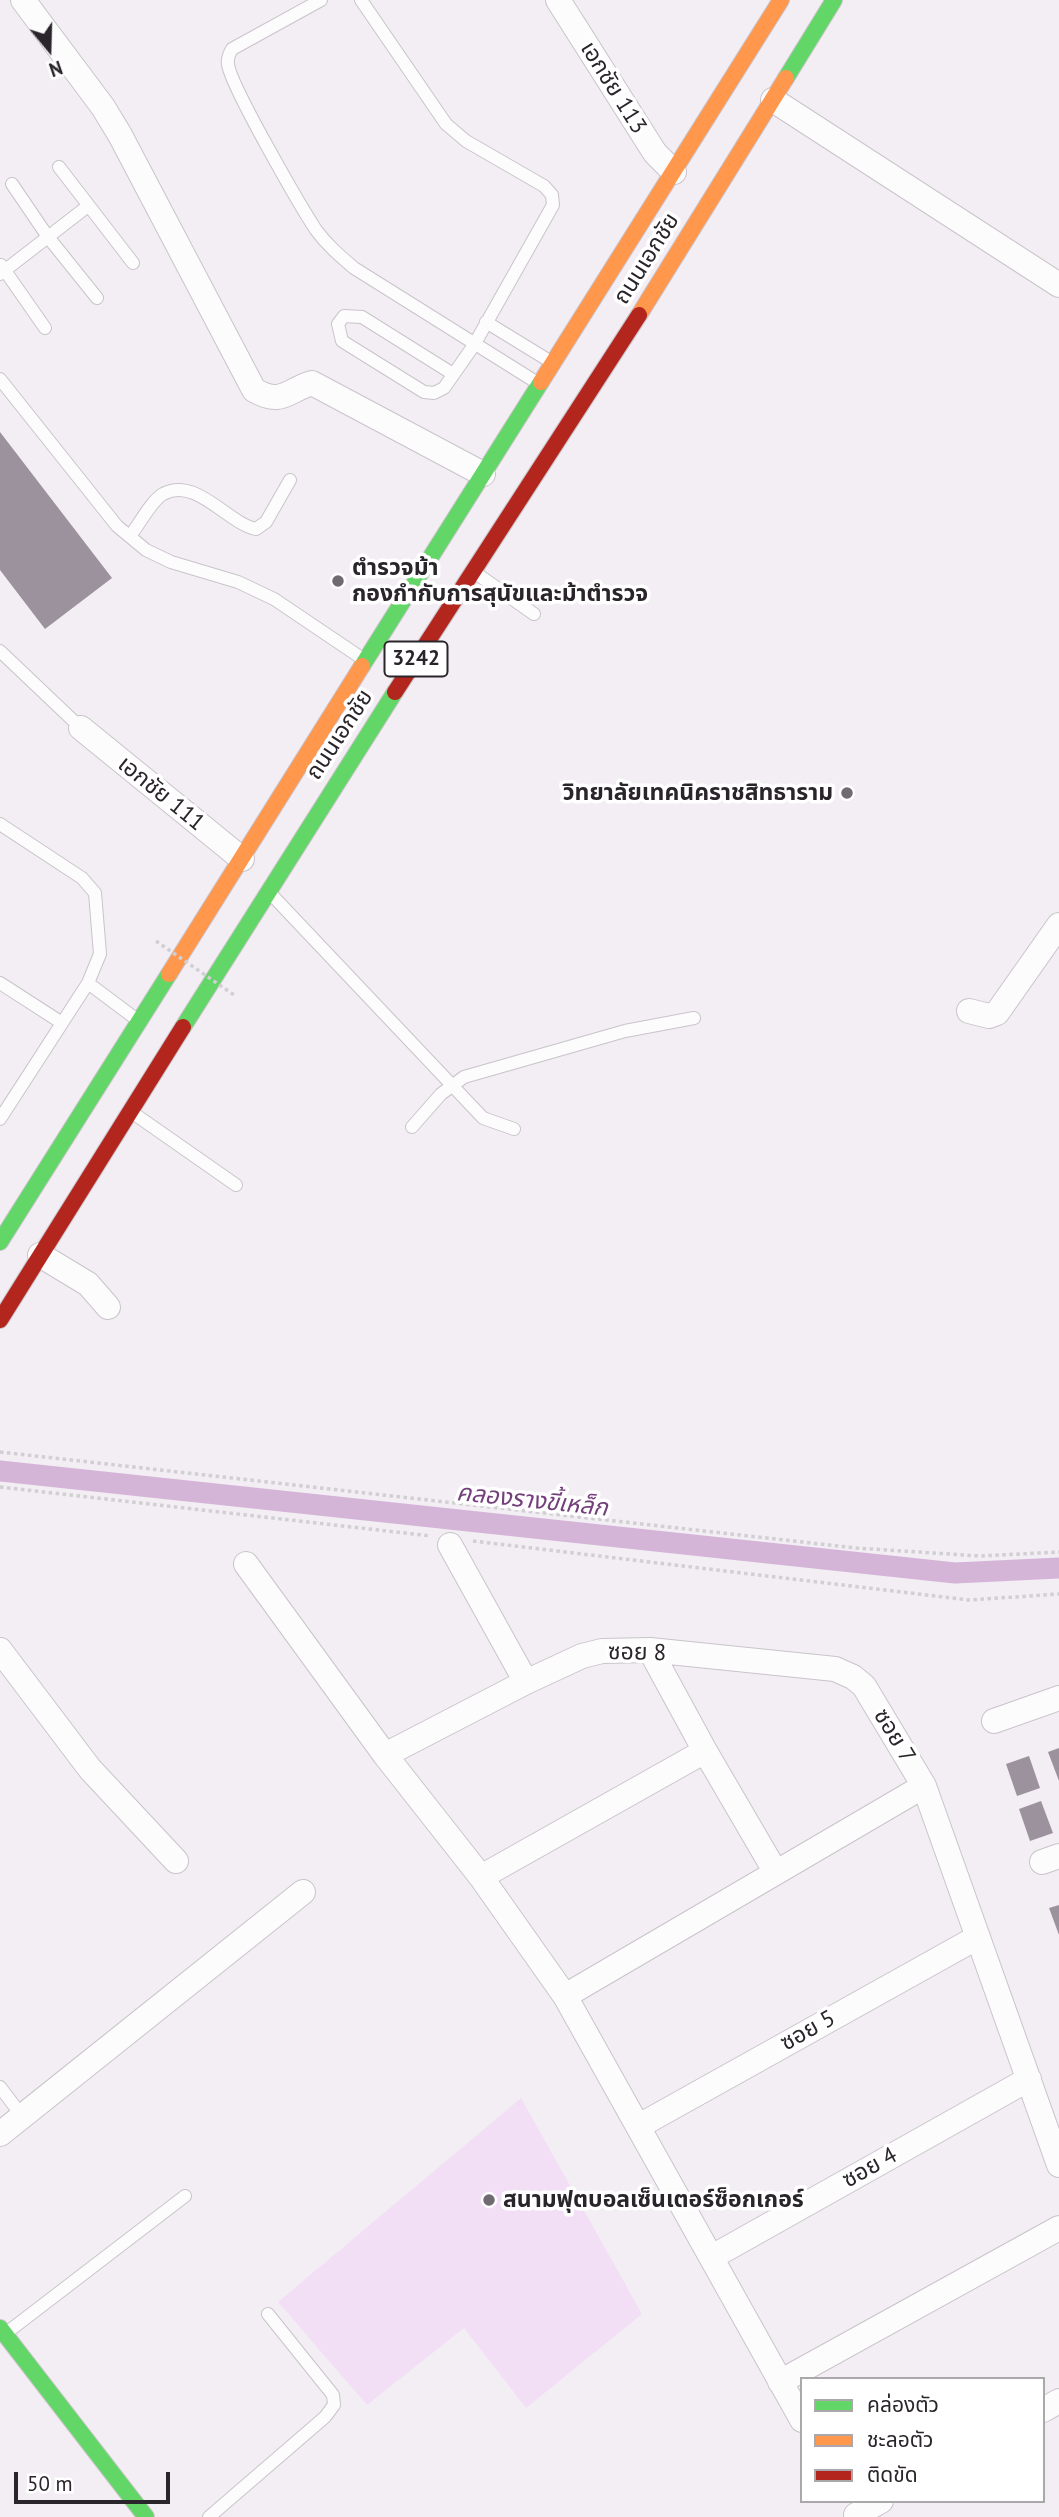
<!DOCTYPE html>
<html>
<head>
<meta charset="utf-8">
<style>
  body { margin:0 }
  #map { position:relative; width:1059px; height:2517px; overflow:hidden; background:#f3edf4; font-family:"PT Sans","Noto Sans Thai",sans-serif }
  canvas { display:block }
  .legend { position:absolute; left:800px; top:2377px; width:245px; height:126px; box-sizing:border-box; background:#fff; border:2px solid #aaa8aa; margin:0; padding:9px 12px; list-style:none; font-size:21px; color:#2a252a }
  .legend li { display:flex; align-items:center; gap:14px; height:35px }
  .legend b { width:35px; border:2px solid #aaa8aa }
  .north { position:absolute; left:14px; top:14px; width:70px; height:70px; -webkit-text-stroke:5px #fff; paint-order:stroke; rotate:161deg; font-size:19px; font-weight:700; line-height:28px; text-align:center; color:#2a252a }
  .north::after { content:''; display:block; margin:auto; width:24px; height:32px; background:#2a252a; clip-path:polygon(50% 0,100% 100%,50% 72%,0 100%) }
  .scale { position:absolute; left:14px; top:2472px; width:156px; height:32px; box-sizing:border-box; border:4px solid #2a252a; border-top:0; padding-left:9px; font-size:21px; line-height:24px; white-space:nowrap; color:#2a252a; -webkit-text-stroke:5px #fff; paint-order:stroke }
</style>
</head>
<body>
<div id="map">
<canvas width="1059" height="2517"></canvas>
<ul class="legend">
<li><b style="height:9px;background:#63d668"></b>คล่องตัว</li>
<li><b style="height:9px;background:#ff974d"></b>ชะลอตัว</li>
<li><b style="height:9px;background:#b3261e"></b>ติดขัด</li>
</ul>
<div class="north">N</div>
<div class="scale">50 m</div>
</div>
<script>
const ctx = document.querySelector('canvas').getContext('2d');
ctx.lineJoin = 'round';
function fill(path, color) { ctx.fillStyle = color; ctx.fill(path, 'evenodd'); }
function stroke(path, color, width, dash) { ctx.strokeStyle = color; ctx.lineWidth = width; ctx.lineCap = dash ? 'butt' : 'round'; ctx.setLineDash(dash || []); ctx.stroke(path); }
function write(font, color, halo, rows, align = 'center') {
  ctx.font = font + ' "PT Sans","Noto Sans Thai",sans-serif'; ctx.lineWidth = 7; ctx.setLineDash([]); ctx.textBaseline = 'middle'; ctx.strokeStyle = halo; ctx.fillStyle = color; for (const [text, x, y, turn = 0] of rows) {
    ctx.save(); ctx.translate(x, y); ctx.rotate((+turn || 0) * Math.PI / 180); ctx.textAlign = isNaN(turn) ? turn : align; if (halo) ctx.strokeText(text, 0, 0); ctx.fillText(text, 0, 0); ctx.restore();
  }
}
fill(new Path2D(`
  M521,2098L642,2314L526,2408L464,2328L367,2405L278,2302Z`), '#f2dff5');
stroke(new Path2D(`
  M0,1471L955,1573L1059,1568`), '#d4b5d8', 21);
fill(new Path2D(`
  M0,432L112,578L45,629L0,570Z
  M1059,1748V1781L1048,1752Z
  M1029,1756L1040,1788L1017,1796L1006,1764Z
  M1041,1801L1053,1833L1030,1841L1019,1809Z
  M1059,1905V1935L1049,1908Z`), '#9c929d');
const lane = new Path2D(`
  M321,0L232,49C229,54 227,58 228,64C230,85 301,207 316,230C327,245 340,256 354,268L536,382
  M361,0L446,124L466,141L544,186L552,195L553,205L474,345L444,388L434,393L424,392L342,341L338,324L344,316L362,317L453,374
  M59,167L133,263
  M12,184L48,237L97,298
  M1,265L45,328
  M0,274L88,206
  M486,322L548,360
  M0,379L117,526L146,550L171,562L238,582L274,599L363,659
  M130,536C139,525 151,501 163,494C196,476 227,523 256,529L266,522L290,480
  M477,574L534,614
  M0,651L81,728
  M0,824L82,878L95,893L100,954L88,983L0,1119
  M270,893L483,1118L514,1129
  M0,983L62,1023
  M88,983L136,1019
  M133,1113L236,1185
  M412,1127L441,1094L464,1077L625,1031L694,1018
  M0,2087L22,2116
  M5,2334L185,2196
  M209,2517L325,2417L334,2405L333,2395L268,2314`);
const street = new Path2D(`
  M23,0L103,107L120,135L254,390C282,406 286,391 312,383L483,474
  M558,0L655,153L674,172
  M773,100L1059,285
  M81,728L242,859
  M969,1011L989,1016L997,1013L1059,925
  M40,1255L88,1284L108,1307
  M450,1545L526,1682
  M246,1564L385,1755L481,1877L565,1996L802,2420
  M0,1650L90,1769L176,1861
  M650,1650L705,1751
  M994,1721L1059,1698
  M385,1755L526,1682L582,1656L602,1651L650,1650L835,1669L853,1677L864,1686L924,1786L1059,2165
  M1042,1862L1059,1856
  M481,1877L705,1751L775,1871
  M565,1996L924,1786
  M639,2126L978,1937
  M0,2134L303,1892
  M712,2257L1029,2079
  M780,2382L1059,2228
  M1043,2410L1059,2401
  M856,2515L881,2501`);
const fast = new Path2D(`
  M786,78L834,0
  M362,666L541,382
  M183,1027L395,692
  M0,1242L169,974
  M0,2328L146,2517`);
const slow = new Path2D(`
  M639,315L786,78
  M541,382L781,0
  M169,974L362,666`);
const jam = new Path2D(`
  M395,692L639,315
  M0,1320L183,1027`);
stroke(lane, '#c9c4ca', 14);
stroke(street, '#c9c4ca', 26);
stroke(fast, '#c9c4ca', 18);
stroke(slow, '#c9c4ca', 18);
stroke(jam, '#c9c4ca', 18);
stroke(new Path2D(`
  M0,1452L856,1548L980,1556L1059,1552
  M0,1487L431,1536
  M473,1541L969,1600L1059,1594`), '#d0cfd1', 3.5, [3.5, 3.5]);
stroke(lane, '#fdfcfd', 12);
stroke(street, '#fdfcfd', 24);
stroke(fast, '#63d668', 16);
stroke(slow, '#ff974d', 16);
stroke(jam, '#b3261e', 16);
stroke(new Path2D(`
  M156,941L234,995`), '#d0cfd1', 3.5, [3.5, 3.5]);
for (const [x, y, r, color] of [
  [338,581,7,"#706b71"],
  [847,793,7,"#706b71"],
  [489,2200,7,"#706b71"]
]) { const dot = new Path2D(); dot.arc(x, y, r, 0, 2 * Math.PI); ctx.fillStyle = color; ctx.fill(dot); stroke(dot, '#fff', 2.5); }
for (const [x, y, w] of [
  [416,659,63]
]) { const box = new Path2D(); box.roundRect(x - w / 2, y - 17.5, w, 35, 5); ctx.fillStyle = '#fff'; ctx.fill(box); stroke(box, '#2a252a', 2); }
write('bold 21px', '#2a252a', null, [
  ["3242",416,659]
]);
write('23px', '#2a252a', '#fff', [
  ["เอกชัย 113",613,88,58],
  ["ถนนเอกชัย",647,259,-58],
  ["ถนนเอกชัย",340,735,-57],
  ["เอกชัย 111",161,794,39],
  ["ซอย 8",637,1653,1],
  ["ซอย 7",894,1736,59],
  ["ซอย 5",808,2031,-29],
  ["ซอย 4",870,2168,-29]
]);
write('bold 23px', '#2a252a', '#fff', [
  ["ตำรวจม้า",352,568],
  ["กองกำกับการสุนัขและม้าตำรวจ",352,594],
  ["วิทยาลัยเทคนิคราชสิทธาราม",833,793,"right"],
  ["สนามฟุตบอลเซ็นเตอร์ซ็อกเกอร์",503,2200]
], 'left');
write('italic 24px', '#74407c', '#fff', [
  ["คลองรางขี้เหล็ก",532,1501,6]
]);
</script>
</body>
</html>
